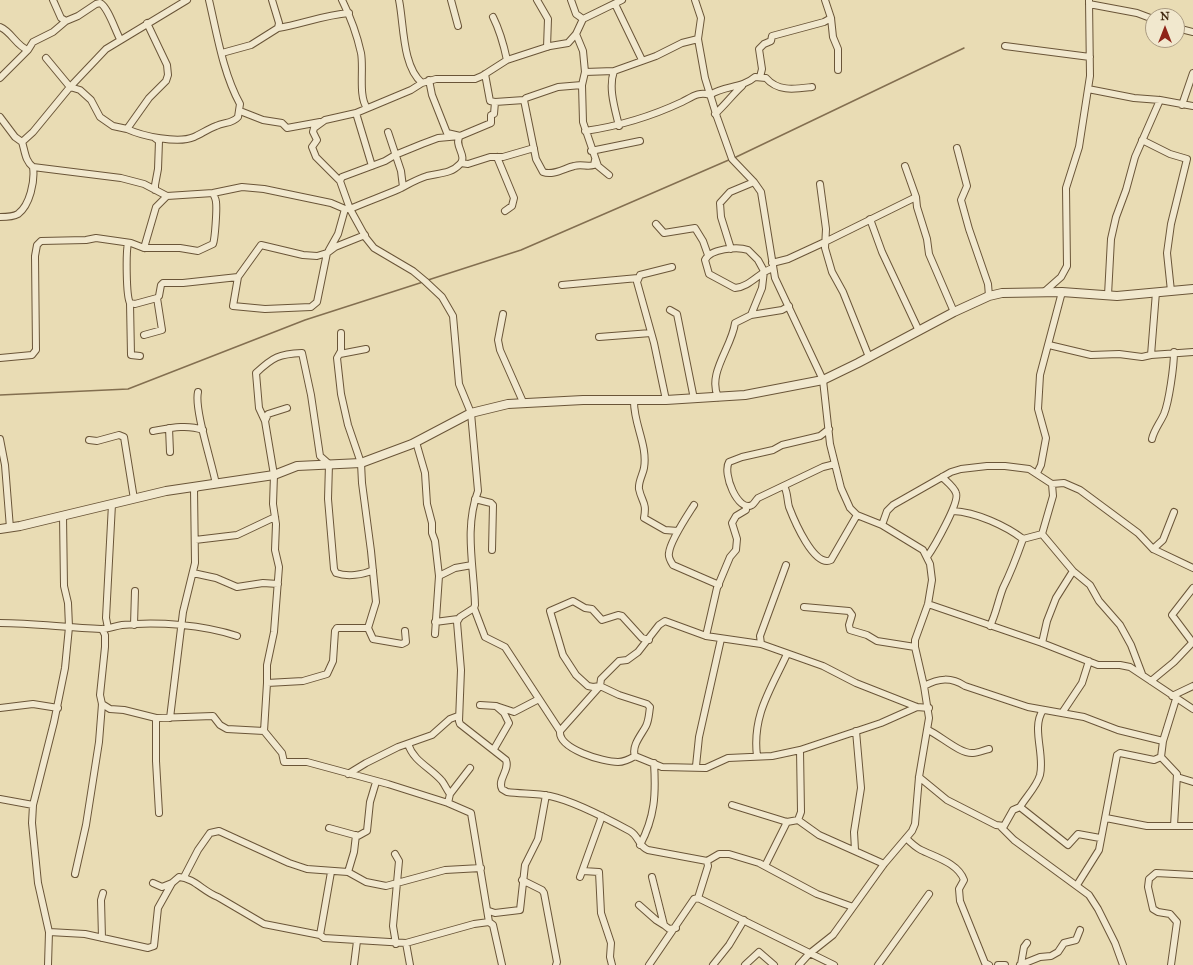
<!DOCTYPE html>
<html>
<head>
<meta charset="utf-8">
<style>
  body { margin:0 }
  #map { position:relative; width:1193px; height:965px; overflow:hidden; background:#e9dcb4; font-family:"IM FELL Great Primer",serif }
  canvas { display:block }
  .north { position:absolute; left:1145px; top:8px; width:40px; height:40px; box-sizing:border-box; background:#f1e8ce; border:1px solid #aa9b82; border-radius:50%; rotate:0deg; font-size:11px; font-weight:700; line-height:16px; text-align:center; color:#40280f }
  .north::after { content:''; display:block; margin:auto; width:14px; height:18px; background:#8f2418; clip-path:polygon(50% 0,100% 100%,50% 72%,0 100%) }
</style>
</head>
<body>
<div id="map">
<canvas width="1193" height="965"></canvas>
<div class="north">N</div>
</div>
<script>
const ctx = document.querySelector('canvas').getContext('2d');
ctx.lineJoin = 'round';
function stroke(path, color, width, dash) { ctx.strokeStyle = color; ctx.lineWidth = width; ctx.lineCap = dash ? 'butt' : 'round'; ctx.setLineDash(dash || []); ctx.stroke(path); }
stroke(new Path2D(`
  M734,158L964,48
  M428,280L521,250L731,159
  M0,395L128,389L305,320L423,282`), '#836f50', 1.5);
const minor = new Path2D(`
  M53,0L61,18L66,21
  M342,0C350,16 357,35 361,53C364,68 358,96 367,108
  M399,0C404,24 402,66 422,83
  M451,0L458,26
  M537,0L548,19L547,47
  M571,0L576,14L583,19
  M695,0L701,18L698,39L705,78L717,117L732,159L754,182L761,192L775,278L823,380L830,444L841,488L850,508L857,515L882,525L923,550L930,564L932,580L928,604L915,640V647L924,686L929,718L919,777L915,824L912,831L884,864L833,935L809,954L799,965
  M825,0L831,18L833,37L838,49V70
  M615,4L642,60
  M1089,4L1137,13L1153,19
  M493,17C500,31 504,46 507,60
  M0,27C12,32 16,46 28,50
  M278,28C302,24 324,15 349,13
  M1177,28L1193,32
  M576,34L583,51L585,72L582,85L583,122L598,166L609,175
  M1005,46L1090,57
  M222,53L251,45L278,28L279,23L272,0
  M46,58L70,87L80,90L91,100L100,117L113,126L127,129L149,98L166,81L168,75L167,65L147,23
  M585,72L614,71
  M485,74L490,101L495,102L524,100L526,98L558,87L582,85
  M760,77L762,69L759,49L764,44L771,41L772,36L824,22L831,18
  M0,78L28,50L33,42L53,32L66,21L78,16L96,4L100,3C108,7 115,30 120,39
  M429,80L432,95L447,133L460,136L438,138L422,144L395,155L385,161L342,177L340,181L350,209L366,238L374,248L413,271L425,281L442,297L453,316L459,384L471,413L478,491C464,528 474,567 475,605L474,608L485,637L505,647L560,731
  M1088,89L1134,98L1160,100L1193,106
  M524,100L536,159L543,172C553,176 565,168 574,166C581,164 588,167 594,165L595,160
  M1182,105L1193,73
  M240,111L263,120L282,123L287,128L320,122
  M356,113L372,166
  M715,114C725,105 733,94 742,86
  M0,117L15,137L22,142C25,151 25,161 33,167L121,178L144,184L167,196
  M619,126C615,109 608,88 614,71L656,56L682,43L698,39
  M127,129C142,136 178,144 194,137C201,134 208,129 216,126C224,122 232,124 238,117L240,104C223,73 217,34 209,0
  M585,131C620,126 650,117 682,102C692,97 699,91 710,95C725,85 741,89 755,77L766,78C778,92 795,89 812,87
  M388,132L401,171L403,187
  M155,138L159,141L158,169L155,185V190
  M1142,140L1170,154L1187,159L1171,224L1167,253L1171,291
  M22,142L33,132L70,87L106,49L187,0
  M957,148L967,186L961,200L969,229L988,284L989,296
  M591,151L640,141
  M497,157L514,198L512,206L505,211
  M461,163L468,164L490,157H503L534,148
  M905,166L916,197L917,207L927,239L929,254L954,312
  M340,181L316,157L312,147L317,140L313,132L314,128L325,120L356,113L411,90L422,83L436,79H475L482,76L507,60L550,46L568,43L576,34L583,19L622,0
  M820,184L826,229L825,248L832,272L843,292L869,357
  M0,217C6,217 13,217 18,214C30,205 35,181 33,167
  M870,219L882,252L919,331
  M656,224L664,233L695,228L703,241L708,255
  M128,243C126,252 126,296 130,303L131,355L140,356
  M144,248H180L198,251L213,244C215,239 217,209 216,202C216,199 214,196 213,193
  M731,249L721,217L720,203L730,192L754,182
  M329,250L338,234L345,209
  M327,253L317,302L311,307L265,309L233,306L238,277L261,245L303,255L317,256L327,253L335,247L365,235
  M772,263L788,259L827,241L916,197
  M773,268C759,272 750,287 735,288L709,274L705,260C710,249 737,246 748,250L758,260L764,271L762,288L751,315L782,310L789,306
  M562,285L638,278
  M1044,292L1061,277L1067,266L1066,188L1079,147L1090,76L1089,0
  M1108,295L1111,239L1116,217L1126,190L1135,157L1160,100
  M130,303L135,304L157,298
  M670,310L677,314L694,399
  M503,314L498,340L500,350L523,402
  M341,333V351L337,358L341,394L348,425L361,463L362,483L371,551L376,602L368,628L373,639L402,644L406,642L405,631
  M144,335L162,330L157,298L159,296L161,285L163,283H183L238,277
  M599,337L651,333
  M1049,345L1091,355L1119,354L1142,357L1151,355L1156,292
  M340,354L366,349
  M1151,355L1193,352
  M0,358L32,355L36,350L35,256L37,245L41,241L86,240L96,238L131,243L144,248L156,207L167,196L213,193L242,187L264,189L331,203L345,209H350C366,202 383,196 399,189C407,185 417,179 427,176C439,173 451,174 460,164C468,156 453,145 460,136L491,123V115L494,114L495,102
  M198,392C194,409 212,463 216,484
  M718,397C707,373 732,347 735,323L751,315
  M634,400C633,423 648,445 644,468C643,474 638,482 639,489C642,503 647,502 644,518L665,530L678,531
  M666,400L654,343L637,282L640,275L672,267
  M287,408L268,414L265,421L274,475L273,504L276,524L275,550L279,567L274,632L267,665V683L303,681L327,674L333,661L335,631L337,628H368
  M265,421L259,408L256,373C273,357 279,354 302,353L311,395L320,456L329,464L328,499L334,569L336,573C347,577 363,575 373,570
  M169,428L170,452
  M829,429L820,436L782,445L773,450L742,457L729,462C722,473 738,513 752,505C754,504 756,500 758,498L823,467L835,464
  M153,431C170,428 187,424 203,430
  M0,439L5,465L10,528
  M1152,439C1154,430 1160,423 1164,414C1169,402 1174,366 1174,352
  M89,440L97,441L119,435L124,437L134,499
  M416,442L425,473L427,504L432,523V533L435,541L439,576L455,568L472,565
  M1037,473L1041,465L1046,438L1038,409L1040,375L1062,292
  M784,486C788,493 787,500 789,507C794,520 814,568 831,560L857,515
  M475,499L491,503L493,505L492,550
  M694,505C687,516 670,541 669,553C668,557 671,562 673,565L719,585
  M953,511C976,512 1006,526 1023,539
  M882,525L887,511L893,505L951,472L961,469L987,466H1005L1029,469L1052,484L1064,483L1080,490L1138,533L1153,549L1193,568
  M1042,534L1073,571L1090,585L1099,601L1120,625L1131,645L1142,674
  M1023,539L1042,534L1053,496L1052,484
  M195,540L237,535L275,517
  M1153,549L1163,540L1174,512
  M927,557C934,547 960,502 956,493C954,487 946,481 942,477
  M193,573L216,578L237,587L263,583L278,584
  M1193,588L1172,615L1193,643
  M928,604L1042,643L1098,665H1120L1130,667L1193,709
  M804,607L849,611L852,615L849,625L850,630L867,635L877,641L915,647
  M474,608L460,617L457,622L461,670L459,721L460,724L506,760C510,771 497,779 502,789L507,792C521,794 536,793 550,796C574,801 608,819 630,831C639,836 638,846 648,850L707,861L708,866L698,898
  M435,622L458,619
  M0,623C34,623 67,628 101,629C108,629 115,626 122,625C157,621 204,625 237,636
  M134,625L135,591
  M990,626C996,614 998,601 1003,588C1011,572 1017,556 1023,539
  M108,628L106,618L112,504
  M435,634L439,576
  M706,636L717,588L730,557L736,550L737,539L732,523L736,516L746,510V506
  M1042,643L1047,621L1056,598L1073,571
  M761,644L760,636L786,565
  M1151,681L1174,662L1193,642
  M267,683L264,731L282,753L284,762H307L388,784L448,803L471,813L489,922L493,925L502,965
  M924,686C939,678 951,677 965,686L1028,707L1084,717L1118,730L1163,741
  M1172,696L1193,686
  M1176,699L1163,741L1161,757L1177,774L1174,826H1193
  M102,704L110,709L124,710L156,718L213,716L220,725L227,729L264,731
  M480,705L496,706
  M0,708L33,704L58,708
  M1062,713L1082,683L1089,661
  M156,718V761L159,813
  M170,718L183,612L195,563L194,489L198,487
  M928,730C941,736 960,754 973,753C978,753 984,750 989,749
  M408,744C414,762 430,767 442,781C445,785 447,790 450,794L448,803
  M494,749L509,723L504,713L496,706L514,712L539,699
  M635,756C631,746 642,734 646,726C649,720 649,713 650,707L647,704L619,695L600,686L601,679L619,661L627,660L638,652L659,625L665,621L706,636L761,644L823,666L856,683L917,707L929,708
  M635,756C630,759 625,762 618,762C603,762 558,749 560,731L600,686L593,687L588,686L576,675L563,655L550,611L573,601L585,608L592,609L602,620L618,615L622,616L642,638L649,640
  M635,756L662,767L706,768L728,758L772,756L800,750L881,723L917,707
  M757,756C752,715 771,689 787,654
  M696,766L699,737L721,639
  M348,774L366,763L398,747L432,735L450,719L458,716
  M919,777L947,800L996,825L1004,826L1013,810L1020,807L1068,845L1078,834L1100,838
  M1177,777L1193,782
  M450,794L470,768
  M0,799L33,805
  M732,805L787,822L798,820L819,835L884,864
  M1020,807C1026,797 1037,786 1040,775C1045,754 1031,728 1043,710
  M1106,818L1147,826H1174
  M798,820L801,812L800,750
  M1001,827L1014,840L1089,895L1098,909L1115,943L1123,965
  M329,828L358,836L367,831L370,802L376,782
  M906,838C910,842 915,847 921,850C935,857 958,863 964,880L959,889L960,901L985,963L989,965
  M640,845C655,817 656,794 654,763
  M855,850L854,832L861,788L856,731
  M395,854L399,861L393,926L396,944
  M707,861L719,854H729L759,863L817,894L853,907
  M765,866L787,822
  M583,871L599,872L601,913L611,943L610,957L612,965
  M348,872L354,852L356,835
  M75,874L86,825L99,742L102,704L100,695L105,647V635L102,629
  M184,877L198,850L210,833L219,831L289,863L307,869L348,872L366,882L386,886L445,870L481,868
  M580,877L602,816
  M652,877L664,925L669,929L676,928
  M522,880L542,890L544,893L557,962L556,965
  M153,883L162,887L172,883
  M1077,885L1099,850L1117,755L1120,753L1154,760L1161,757
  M698,898L834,965
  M639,905L656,920L664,925
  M489,911L495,913L520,910L525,865L538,839L546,795
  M49,932L85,934L148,948L154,946L158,908L172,883L179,877C194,878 204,892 218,897L264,924L320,935L324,938L406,943L474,924L489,922
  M320,935L331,872
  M102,938L101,900L103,893
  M406,943L410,965
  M1021,964L1024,947L1027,943
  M48,965L49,932L38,883L32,823L33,805L54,722L65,668L69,627L68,603L64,586L63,516
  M354,965L357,941
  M649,965L694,899L698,898
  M713,965L729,945L744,920
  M745,965L759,952L774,965
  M878,965L929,894
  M998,965H1005
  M1020,965L1040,957L1051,956L1058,952L1064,943L1076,940L1080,930
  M1171,965L1177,922L1170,914L1158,912L1153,909L1148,887L1149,879L1156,873L1193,875`);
const tertiary = new Path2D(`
  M0,529L20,526L166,491L274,475L297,466L361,463L412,444L471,413L508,404L583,400H666L745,395L823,380L858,363L954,312L989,296L1002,293L1062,292L1117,296L1193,289`);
stroke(minor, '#6a5538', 8);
stroke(tertiary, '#6a5538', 10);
stroke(minor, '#f1e8ce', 6);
stroke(tertiary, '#f1e8ce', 8);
</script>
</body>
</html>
